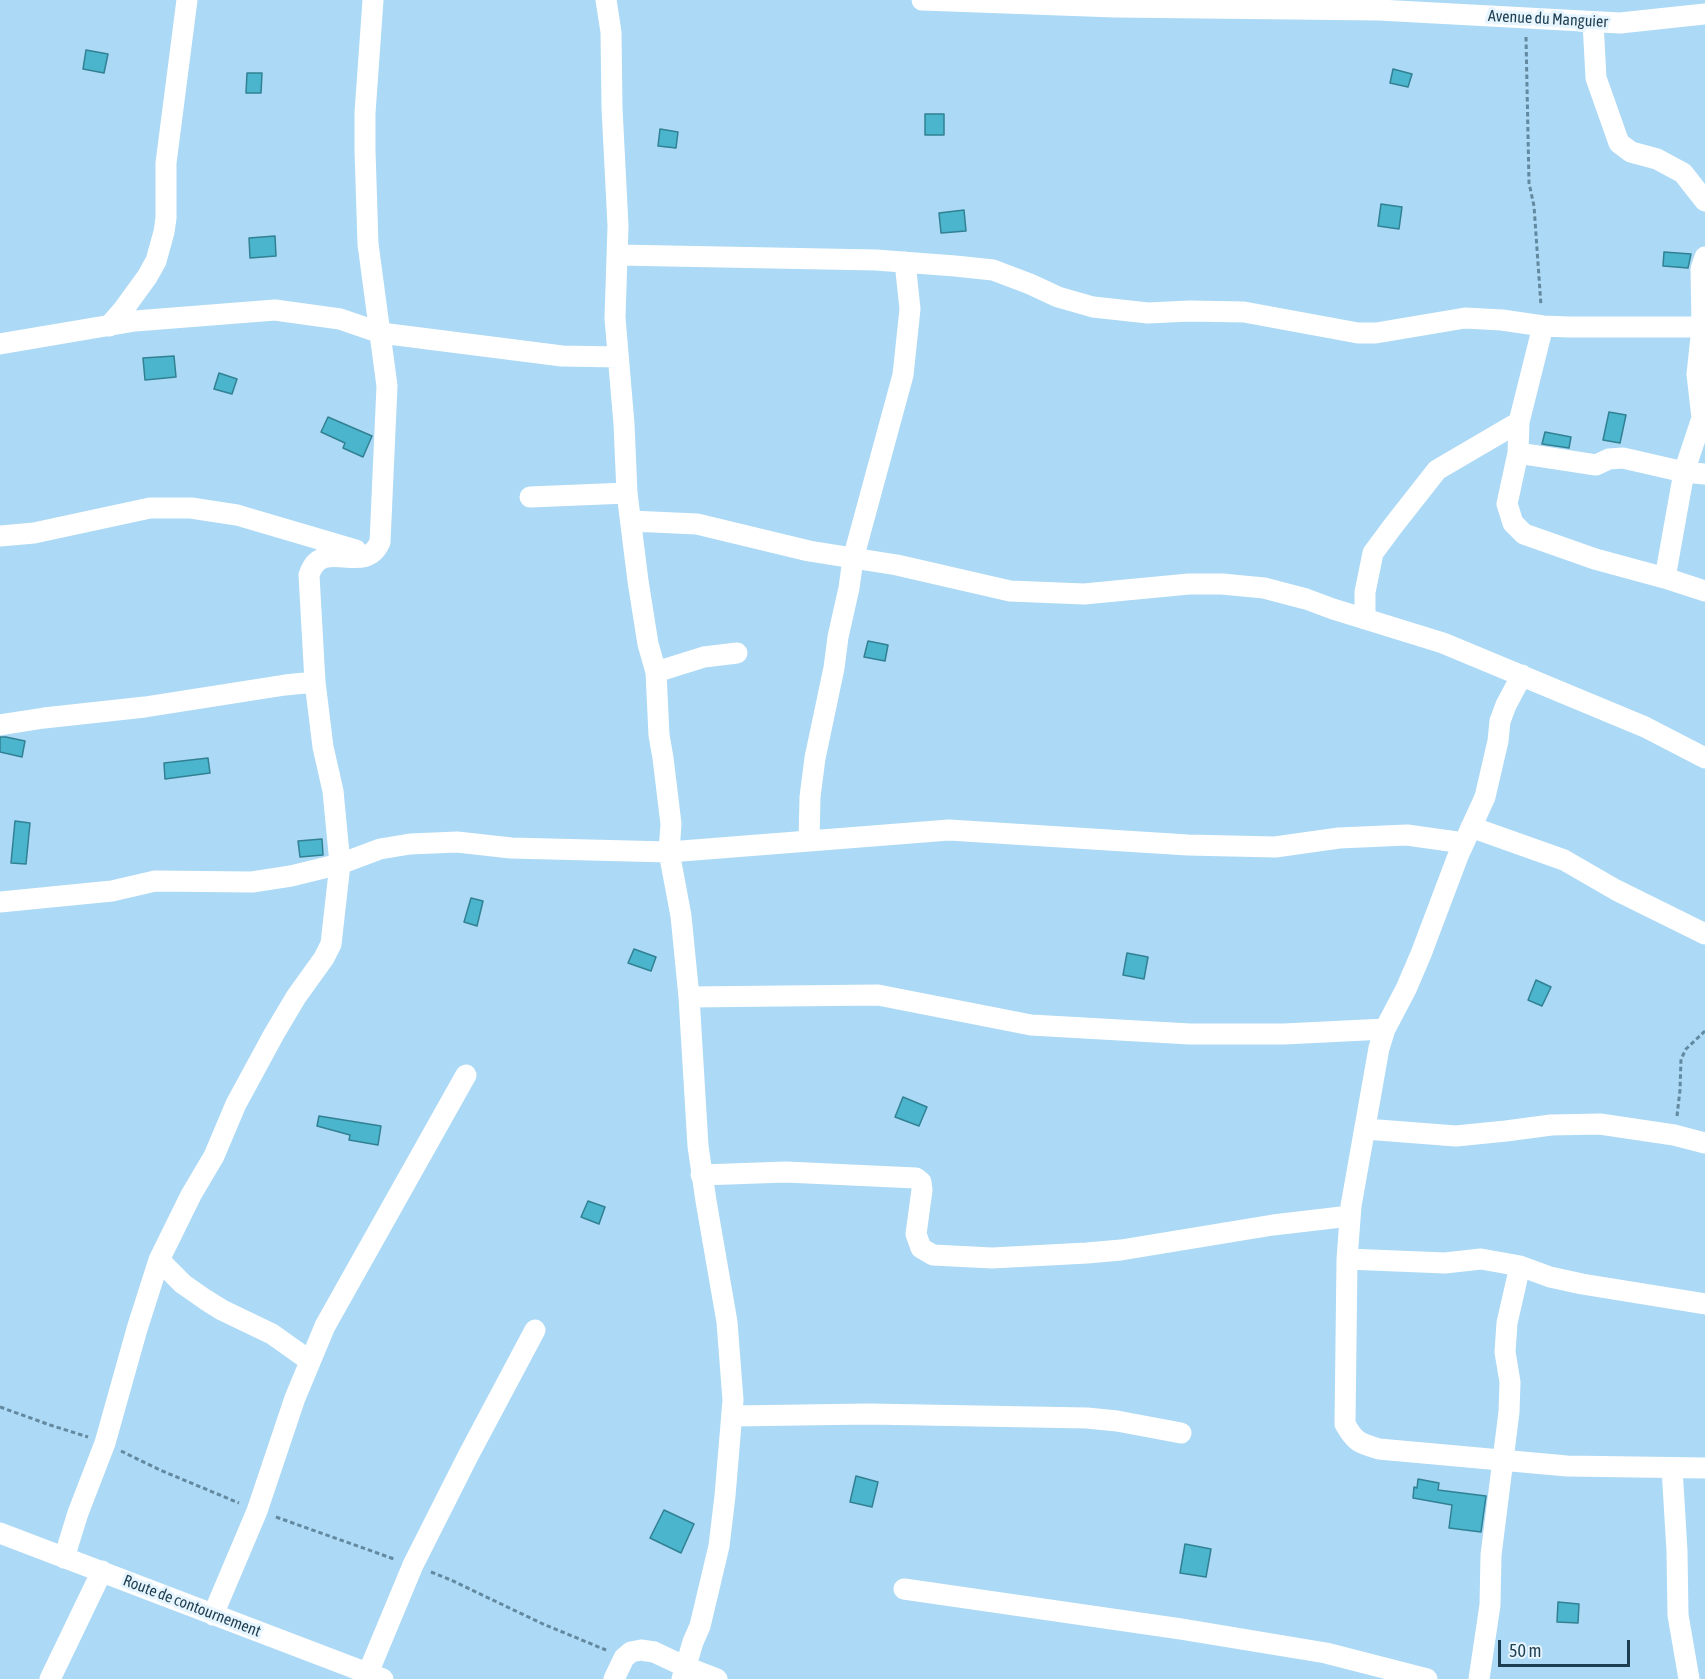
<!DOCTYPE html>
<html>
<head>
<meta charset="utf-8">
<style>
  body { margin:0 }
  #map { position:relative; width:1705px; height:1679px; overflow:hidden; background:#acd9f5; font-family:"Asap Condensed",sans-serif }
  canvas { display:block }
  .scale { position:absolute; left:1498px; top:1640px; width:132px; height:27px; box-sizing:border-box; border:3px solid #1e3f52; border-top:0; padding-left:8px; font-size:18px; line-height:21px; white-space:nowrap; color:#1e3f52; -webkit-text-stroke:4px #e7f5ff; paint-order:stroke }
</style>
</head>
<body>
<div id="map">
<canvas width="1705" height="1679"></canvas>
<div class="scale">50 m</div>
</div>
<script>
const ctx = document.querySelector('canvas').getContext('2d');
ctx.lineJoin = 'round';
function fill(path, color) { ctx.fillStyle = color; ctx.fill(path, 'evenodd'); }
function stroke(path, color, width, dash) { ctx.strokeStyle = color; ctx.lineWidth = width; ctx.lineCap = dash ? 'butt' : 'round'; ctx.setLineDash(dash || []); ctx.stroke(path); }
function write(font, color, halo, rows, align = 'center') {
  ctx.font = font + ' "Asap Condensed",sans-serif'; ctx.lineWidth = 6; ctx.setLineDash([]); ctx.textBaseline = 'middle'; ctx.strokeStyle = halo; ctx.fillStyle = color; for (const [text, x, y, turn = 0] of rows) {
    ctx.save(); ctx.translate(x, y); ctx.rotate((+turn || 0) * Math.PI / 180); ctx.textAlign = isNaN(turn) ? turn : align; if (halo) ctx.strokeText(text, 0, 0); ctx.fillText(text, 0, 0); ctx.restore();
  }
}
const building = new Path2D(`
  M86,50L108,54L104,73L83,69Z
  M1393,69L1412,74L1408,87L1390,83Z
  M247,73H262L261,93H246Z
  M925,114H944V135H925Z
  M660,129L678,132L676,148L658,146Z
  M1381,204L1402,207L1399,229L1378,226Z
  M964,210L966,231L941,233L939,213Z
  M275,236L276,256L250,258L249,238Z
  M1664,252L1691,254L1688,268L1663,266Z
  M174,356L176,377L145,380L143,358Z
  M219,373L237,379L232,394L214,389Z
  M1609,412L1626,415L1620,443L1603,440Z
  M328,417L372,436L363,457L343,448L345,443L321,432Z
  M1545,432L1571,437L1569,448L1542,444Z
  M868,641L888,645L885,661L864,657Z
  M0,737H6L25,741L22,757L0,752Z
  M208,758L210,773L165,779L164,763Z
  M15,821L30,823L26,864L11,863Z
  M322,839L323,855L300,857L298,841Z
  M471,898L483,901L477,926L464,922Z
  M634,949L656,957L651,971L628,963Z
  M1127,953L1148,957L1144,979L1123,975Z
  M1536,980L1551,987L1542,1006L1528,1000Z
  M903,1097L927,1107L919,1126L895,1117Z
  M319,1116L381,1126L378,1145L349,1140L350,1135L317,1126Z
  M588,1201L605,1207L599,1224L581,1217Z
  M856,1476L878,1482L872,1507L850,1502Z
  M1418,1479L1439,1483L1438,1490L1486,1496L1481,1532L1449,1528L1452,1505L1413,1498L1414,1487L1417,1488Z
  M664,1510L694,1524L681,1553L650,1538Z
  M1185,1544L1211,1549L1206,1577L1180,1573Z
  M1558,1602L1579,1604L1578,1623L1557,1622Z`);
fill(building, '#4cb5ce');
stroke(building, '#318193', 1.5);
stroke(new Path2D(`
  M1526,37L1529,183L1534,206L1541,306
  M1677,1116L1680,1090L1681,1059L1686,1049L1705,1031
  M0,1407L50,1425L88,1437
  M121,1451L160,1470L239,1503
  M276,1517L394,1559
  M431,1572L451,1580L543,1624L606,1650`), '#6289a0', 3, [4.5, 3]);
stroke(new Path2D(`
  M606,0L611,32L612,108L618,226L615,318L624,424L627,493L638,581L648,644L656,672L659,735L663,758L671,824L669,852L681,916L689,997L698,1146L706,1201L727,1322L733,1400L725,1496L719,1546L700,1626L693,1642L682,1679
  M922,0L1115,7L1379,10L1620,23L1705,14
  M1593,22L1596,78L1619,143L1631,152L1657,159L1683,173L1705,201
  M618,255L876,260L955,266L993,270L1030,284L1058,297L1093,307L1148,313L1190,311L1244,312L1358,333H1376L1465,318L1502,320L1543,326L1569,327H1705
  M109,326L123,310L147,277L156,261L164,232L166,218V163L187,0
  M0,344L135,321L275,310L340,319L381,333L562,356L618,357
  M1519,422L1518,453L1507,504L1513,523L1524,534L1595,559L1665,578L1705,591
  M1518,453L1596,465L1609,459L1623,458L1684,472L1705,474
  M530,497L627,493
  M631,521L697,524L809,551L897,565L1010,591L1084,594L1189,584H1222L1264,588L1306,599L1333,609L1443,643L1645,727L1705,758
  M0,536L34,533L150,508H191L237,515L356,550
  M1665,578L1684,472L1702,418L1697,374L1702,327L1701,269L1705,257
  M1365,619V592L1373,553L1393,526L1437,470L1519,422L1543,326
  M656,672L704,657L737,653
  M1522,675L1506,705L1500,721L1498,741L1485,797L1458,856L1421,954L1406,989L1385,1029L1379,1048L1351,1206L1347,1259L1345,1424C1355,1442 1359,1443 1379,1449L1567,1466L1705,1468
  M0,725L44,718L145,707L285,685L315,682
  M1471,827L1564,860L1616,890L1705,934
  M809,841L949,830L1188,845L1275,847L1339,838L1407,835L1464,843
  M0,902L112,891L155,881L252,882L291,876L340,864L380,849L410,844L457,842L511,848L669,852L809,841L810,797L815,758L834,668L838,637L849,588L853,559L903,375L910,309L905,262
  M689,997L878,995L1031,1025L1190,1034H1284L1385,1029
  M1365,1129L1456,1136L1506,1131L1551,1125L1600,1124L1674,1135L1705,1143
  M701,1175L786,1172L916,1178L921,1182L922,1190L916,1234L921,1248L933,1255L992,1258L1087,1253L1121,1250L1273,1225L1350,1216
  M1347,1259L1445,1263L1481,1259L1520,1266L1550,1277L1582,1284L1705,1304
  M159,1260L183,1284L206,1300L222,1310L272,1334L310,1361
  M732,1416L869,1414L1087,1418L1117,1421L1181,1433
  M1672,1468L1677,1551L1678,1615L1689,1679
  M0,1533L383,1679
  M64,1558L78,1513L105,1443L137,1329L159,1260L191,1195L214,1156L236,1104L274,1034L296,997L324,958L331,944L340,864L333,791L323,747L315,682L309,575C322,535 364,578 380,542L387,386L368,244L365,151V113L373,0
  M904,1589L1181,1629L1326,1653L1427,1679
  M213,1615L257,1511L295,1398L325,1326L466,1075
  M368,1673L413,1565L468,1456L535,1330
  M50,1679L102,1571
  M614,1679L624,1658L631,1652L641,1650L654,1652L686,1667L717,1679
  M1479,1679L1490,1605L1491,1555L1509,1412L1510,1382L1505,1352L1507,1323L1520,1266`), '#fff', 21);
write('16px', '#1e3f52', '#e7f5ff', [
  ["Avenue du Manguier",1548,19,3],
  ["Route de contournement",192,1606,21]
]);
</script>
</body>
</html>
